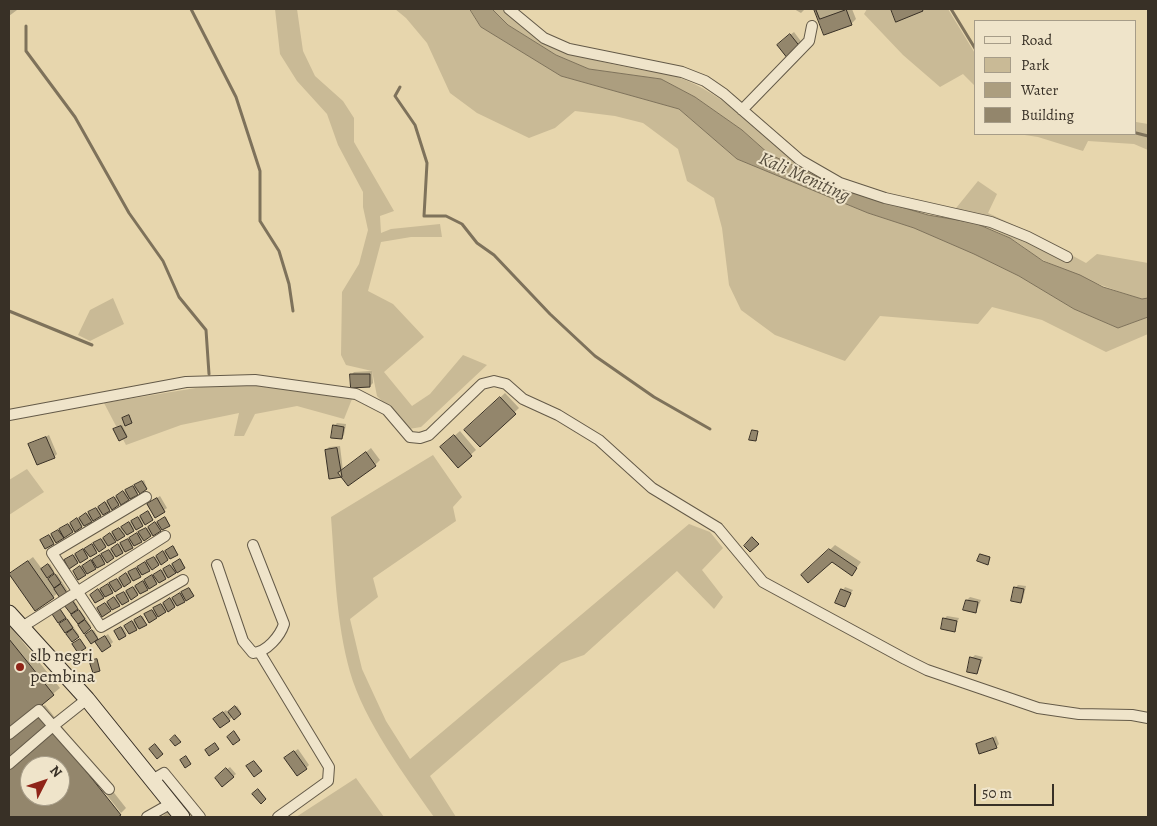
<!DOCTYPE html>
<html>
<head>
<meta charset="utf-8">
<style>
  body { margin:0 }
  #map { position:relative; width:1157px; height:826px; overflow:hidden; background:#e7d6ad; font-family:Alegreya,serif }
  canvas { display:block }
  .frame { position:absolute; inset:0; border:10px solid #383026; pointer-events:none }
  .legend { position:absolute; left:974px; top:20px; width:162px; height:115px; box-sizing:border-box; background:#efe4ca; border:1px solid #a69c88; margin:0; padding:6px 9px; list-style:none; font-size:15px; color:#383026 }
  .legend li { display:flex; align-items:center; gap:10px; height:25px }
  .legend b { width:25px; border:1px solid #a69c88 }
  .north { position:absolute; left:20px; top:756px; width:50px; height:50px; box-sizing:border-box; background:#efe4ca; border:1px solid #a69c88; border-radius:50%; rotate:49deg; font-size:14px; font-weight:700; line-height:20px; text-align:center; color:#383026 }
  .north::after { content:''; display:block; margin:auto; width:18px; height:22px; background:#8f2418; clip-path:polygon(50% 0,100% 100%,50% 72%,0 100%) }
  .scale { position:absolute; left:974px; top:784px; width:80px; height:22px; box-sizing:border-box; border:2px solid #383026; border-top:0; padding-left:6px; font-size:15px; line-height:18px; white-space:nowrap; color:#383026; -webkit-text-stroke:4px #efe4ca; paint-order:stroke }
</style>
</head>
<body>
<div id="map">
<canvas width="1157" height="826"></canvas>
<div class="frame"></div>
<ul class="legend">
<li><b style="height:6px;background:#efe4ca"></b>Road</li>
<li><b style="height:14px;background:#c9ba96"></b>Park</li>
<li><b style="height:14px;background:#ac9e7f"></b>Water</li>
<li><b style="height:14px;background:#93866c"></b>Building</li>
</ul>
<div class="north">N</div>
<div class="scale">50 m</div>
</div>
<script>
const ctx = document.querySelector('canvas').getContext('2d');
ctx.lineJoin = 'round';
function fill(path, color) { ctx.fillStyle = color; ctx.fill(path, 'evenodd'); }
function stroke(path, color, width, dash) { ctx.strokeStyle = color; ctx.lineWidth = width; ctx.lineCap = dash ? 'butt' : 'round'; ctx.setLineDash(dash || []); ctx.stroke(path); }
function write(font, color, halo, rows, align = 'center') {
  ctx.font = font + ' Alegreya,serif'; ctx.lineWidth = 4; ctx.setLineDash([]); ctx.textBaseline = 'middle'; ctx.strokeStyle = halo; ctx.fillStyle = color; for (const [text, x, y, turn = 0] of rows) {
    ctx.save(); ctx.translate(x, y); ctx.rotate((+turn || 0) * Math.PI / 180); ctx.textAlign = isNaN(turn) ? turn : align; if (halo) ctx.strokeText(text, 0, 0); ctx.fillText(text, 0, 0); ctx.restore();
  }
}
fill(new Path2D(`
  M275,9H297L303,51L315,76L343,101L354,118V142L394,211L380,216L381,233L391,229L440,224L442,237H411L381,242L368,291L393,304L424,337L384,372L412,406L430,394L463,355L487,365L421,427L409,429L377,396L372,371L346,365L341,355L342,292L359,264L368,230L363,207V192L338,145L327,114L297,81L280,54Z
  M395,9H470L481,27L561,76L679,109L737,159L868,213L914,228L974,254L1019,276L1074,309L1118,328L1148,317V334L1106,352L1042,320L992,307L978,324L880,316L845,361L775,335L741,310L729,285L722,228L714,198L687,181L678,149L643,123L615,116L575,111L555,128L529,138L477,113L450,93L427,43L406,18Z
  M492,9H504C542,51 587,59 641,70C653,72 667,72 678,77C724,94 761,132 799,163L796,167L769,154L742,130L695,97L661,79L589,69L556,55L508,25Z
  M867,9H948L976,55V87L963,74L940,87L903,55L864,14Z
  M1136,122L1148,124V150L1134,144L1088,141L1083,151L1038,137L1018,134H1136Z
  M978,181L997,194L988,213L1027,231L1086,263L1097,254L1148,263V298L1142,299C1109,289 1077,276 1045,261C1033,256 1022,244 1010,238C991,227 970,222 948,218Z
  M113,298L124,324L90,341L78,335L90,310Z
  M243,384L352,399L344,419L297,406L255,414L244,436H234L239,413L181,425L126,445L104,403L214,385Z
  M433,455L462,497L453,507L456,521L373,578L378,597L350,619L362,669L386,721L410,759L689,524L710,532L723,548L702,570L723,597L714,609L677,571L584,655L561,663L430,776L456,817H434C405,776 364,721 350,672C336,622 335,570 331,517Z
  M27,469L44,492L9,515V480Z
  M356,778L384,817H296Z`), '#c9ba96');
const water = new Path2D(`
  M470,9H492L508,25L556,55L589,69L661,79L695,97L742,130L769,154L847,191L928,215L975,223L1010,238L1043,261L1080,275L1103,287L1142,299L1148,298V317L1118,328L1074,309L1019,276L974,254L914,228L868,213L737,159L679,109L561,76L481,27Z`);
fill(water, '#ac9e7f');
stroke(water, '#7e725b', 1);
fill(new Path2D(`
  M9,9H16L17,10L9,16Z
  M794,9H805L801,13Z
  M815,9H852L856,19L851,24L825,34Z
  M794,32L803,44L800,47L781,42Z
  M372,371L373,383L370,386L351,375L354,372Z
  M505,393L519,408L480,445L466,430Z
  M337,423L346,424L344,435L342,438L334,426Z
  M122,425L127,435L126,436L116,429Z
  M460,431L476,450L458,466L446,443Z
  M49,435L57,454L54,457L30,445Z
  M340,446L343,471L371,448L380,460L375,465L341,476L326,450L329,447Z
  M144,480L147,488L46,547L43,540Z
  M160,496L167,508L156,516L152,501Z
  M149,511L152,519L70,567L67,559Z
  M166,517L169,525L85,574L75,570Z
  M835,545L861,562L852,574L832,560L803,576Z
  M174,546L177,554L140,576L103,597L92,594Z
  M33,557L42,569L50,564L54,571L47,576L49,580L57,574L68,591L60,596L58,593L53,597L10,574Z
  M181,559L184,567L131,598L110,610L99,607Z
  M1018,585L1026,586L1023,599L1020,602L1015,588Z
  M845,587L853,590L844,605L837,602Z
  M190,588L193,595L156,617L147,613Z
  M970,597L981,600L976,612L967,600Z
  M74,600L78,607L71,612L66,605Z
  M80,610L91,626L84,632L73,615Z
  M143,616L146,624L136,629L127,625Z
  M947,616L959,618L954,630L944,619Z
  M68,619L79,635L72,641L61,624Z
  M10,626L60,688L9,730V627Z
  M123,627L127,634L119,638L116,631Z
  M94,630L98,637L91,642L86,635Z
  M108,634L113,642L110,645L97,642Z
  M975,655L983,657L977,673L972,658Z
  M45,705L126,808L121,813L39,710Z
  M237,706L241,712L234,718L233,716L229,720L218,716L226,710L228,713Z
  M37,711L119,815L116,817H9V733ZM30,766H60V796H30Z
  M996,736L999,744L996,747L977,744Z
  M298,749L309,765L306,768L289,755Z
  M230,767L236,774L223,785L216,778Z
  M173,808L179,817H162L165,814Z`), '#0003');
stroke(new Path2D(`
  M191,9L236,97L260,171V221L279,251L289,284L293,311
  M951,9L976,50
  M26,26V51L75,117L129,213L163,261L179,297L206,330L209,374
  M400,87L395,96L415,125L427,163L424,216H446L462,224L477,243L494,255L550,314L595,356L654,397L710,429
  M1136,133L1148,136
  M9,311L92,345`), '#7e725b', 3);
const building = new Path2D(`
  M814,9H846L852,25L824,35Z
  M816,9H844L845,10L820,19Z
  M891,9H922L923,11L896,22Z
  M790,34L801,48L788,59L777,45Z
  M350,374H370V387L351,388Z
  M500,397L516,414L480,447L464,430Z
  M129,415L132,423L125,426L122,418Z
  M333,425L344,427L342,439L331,438Z
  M121,426L127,437L119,441L113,429Z
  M752,430L758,431L756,441L749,440Z
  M454,435L472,456L458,468L440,447Z
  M46,437L55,458L37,465L28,444Z
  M337,448L342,477L329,479L325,450Z
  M366,452L376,466L348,486L338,473Z
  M142,481L147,489L140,494L134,485Z
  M133,486L138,495L130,499L125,490Z
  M123,491L129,500L121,505L116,496Z
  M114,497L119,505L112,510L107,501Z
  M157,498L165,512L155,518L147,504Z
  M105,502L110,511L103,515L98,507Z
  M96,508L101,516L93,521L88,512Z
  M148,511L153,520L145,525L140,516Z
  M86,513L92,522L84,526L79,518Z
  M138,517L143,526L136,530L131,521Z
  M165,517L170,526L162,530L157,522Z
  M77,518L82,527L75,532L70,523Z
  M129,522L134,531L127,535L121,527Z
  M155,522L161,531L153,536L148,527Z
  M68,524L73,532L64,538L59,529Z
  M119,528L125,536L117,541L112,532Z
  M146,528L151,536L144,541L138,532Z
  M58,530L64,538L56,543L51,534Z
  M110,533L116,542L108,546L103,538Z
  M137,533L142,542L134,546L129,538Z
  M49,535L54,544L45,549L40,540Z
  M752,537L759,544L750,552L744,546Z
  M101,539L106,547L99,552L93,543Z
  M128,539L133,548L125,552L120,543Z
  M92,544L97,553L90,557L84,549Z
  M118,544L123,553L116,557L111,549Z
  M173,546L178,555L170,559L165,551Z
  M83,549L88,558L80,563L75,554Z
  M829,549L857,568L852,576L832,562L808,583L801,575Z
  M109,550L114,558L107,563L101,554Z
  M163,551L168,560L161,565L156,556Z
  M980,554L990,557L988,565L977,561Z
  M73,555L78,563L69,569L64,560Z
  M100,555L105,564L97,568L92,560Z
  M154,557L159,565L152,570L146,561Z
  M180,559L185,568L177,573L172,564Z
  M91,560L96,569L87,574L82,566Z
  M28,561L54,598L35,611L9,574Z
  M145,562L150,571L142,575L137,567Z
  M48,564L54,573L47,578L41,569Z
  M170,565L176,573L168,578L163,569Z
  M80,566L86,575L78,580L73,571Z
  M136,568L141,577L133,581L128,572Z
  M161,570L166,579L159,583L153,575Z
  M126,573L131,582L124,587L119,578Z
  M55,574L61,583L54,588L48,579Z
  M152,575L157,584L149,589L144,580Z
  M117,579L122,587L115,592L109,583Z
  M143,581L148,590L140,594L135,586Z
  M61,584L67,593L60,598L54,589Z
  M108,584L113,593L105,597L100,589Z
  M133,587L138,595L131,600L126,591Z
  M1014,587L1024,589L1021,603L1011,601Z
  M189,588L194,596L186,601L181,592Z
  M98,589L104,598L95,603L90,595Z
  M841,589L851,593L845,607L835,603Z
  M124,592L129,601L122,605L116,596Z
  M180,593L185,602L177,606L172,598Z
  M114,597L120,606L112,610L107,602Z
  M170,598L175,607L168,612L163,603Z
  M72,600L78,609L71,614L64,605Z
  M966,600L978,602L976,613L963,610Z
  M105,603L111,611L102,617L97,608Z
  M161,604L166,612L158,617L153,608Z
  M60,609L66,618L58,623L52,614Z
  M79,610L85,619L78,624L71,615Z
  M152,610L157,618L149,623L144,614Z
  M141,616L147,625L139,629L134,620Z
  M943,618L957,621L955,632L941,629Z
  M67,619L73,628L65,633L59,624Z
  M85,620L91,628L84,634L78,625Z
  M132,621L137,630L129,634L124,626Z
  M121,627L126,636L119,640L114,631Z
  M73,629L79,637L72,642L66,634Z
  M92,630L98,639L91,644L85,635Z
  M105,636L111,646L102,652L95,642Z
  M9,639L54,695L9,732Z
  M80,639L86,648L78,653L72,644Z
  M970,657L981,660L977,674L967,672Z
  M97,659L100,671L93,673L89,661Z
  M235,706L241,714L234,720L228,712Z
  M38,711L121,815L118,817H9V734ZM30,766H60V796H30Z
  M223,712L230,721L220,728L213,719Z
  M234,731L240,740L233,745L227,737Z
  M175,735L181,742L175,746L170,740Z
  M993,738L997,748L979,754L976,744Z
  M215,743L219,749L209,756L205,750Z
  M155,744L163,754L157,759L149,749Z
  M294,751L307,769L297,776L284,758Z
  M186,756L191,764L185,768L180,760Z
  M254,761L262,771L254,777L246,766Z
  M226,768L234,777L222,787L215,778Z
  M258,789L266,799L261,804L252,794Z`);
fill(building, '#93866c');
stroke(building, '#383026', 1);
const street = new Path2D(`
  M509,9L544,38L569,49L682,72L705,81L724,94L800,160L840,183L885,198L991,222L1028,237L1067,257
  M742,110L809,41L812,26
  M9,415L186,382L255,380L356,394L387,410L410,437L420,438L429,435L482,384L494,381L506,384L523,399L558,415L599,440L652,488L718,528L763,582L905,659L927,670L1038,708L1079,714L1132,715L1148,718
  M146,497L52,553L101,627L183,580
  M217,565L243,641L253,653C267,652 280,636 284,624L253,545
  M22,627L165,536
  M260,653L329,767L328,781L278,817
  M9,734L39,710L53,726L87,699
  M9,764L53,726L109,789
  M152,780L164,773L200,817
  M147,817L170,804`);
const secondary = new Path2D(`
  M9,613L87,699L182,817`);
stroke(street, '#645a48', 12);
stroke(secondary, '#383026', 17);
stroke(street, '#efe4ca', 10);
stroke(secondary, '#efe4ca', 15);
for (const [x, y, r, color] of [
  [20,667,5,"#8f2418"]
]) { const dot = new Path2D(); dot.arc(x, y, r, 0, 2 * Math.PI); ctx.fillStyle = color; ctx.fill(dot); stroke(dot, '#efe4ca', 2); }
write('18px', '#383026', '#efe4ca', [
  ["slb negri",30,657],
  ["pembina",30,678]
], 'left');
write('italic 19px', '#554c3c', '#efe4ca', [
  ["Kali Meniting",804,178,24]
]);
</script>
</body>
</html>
